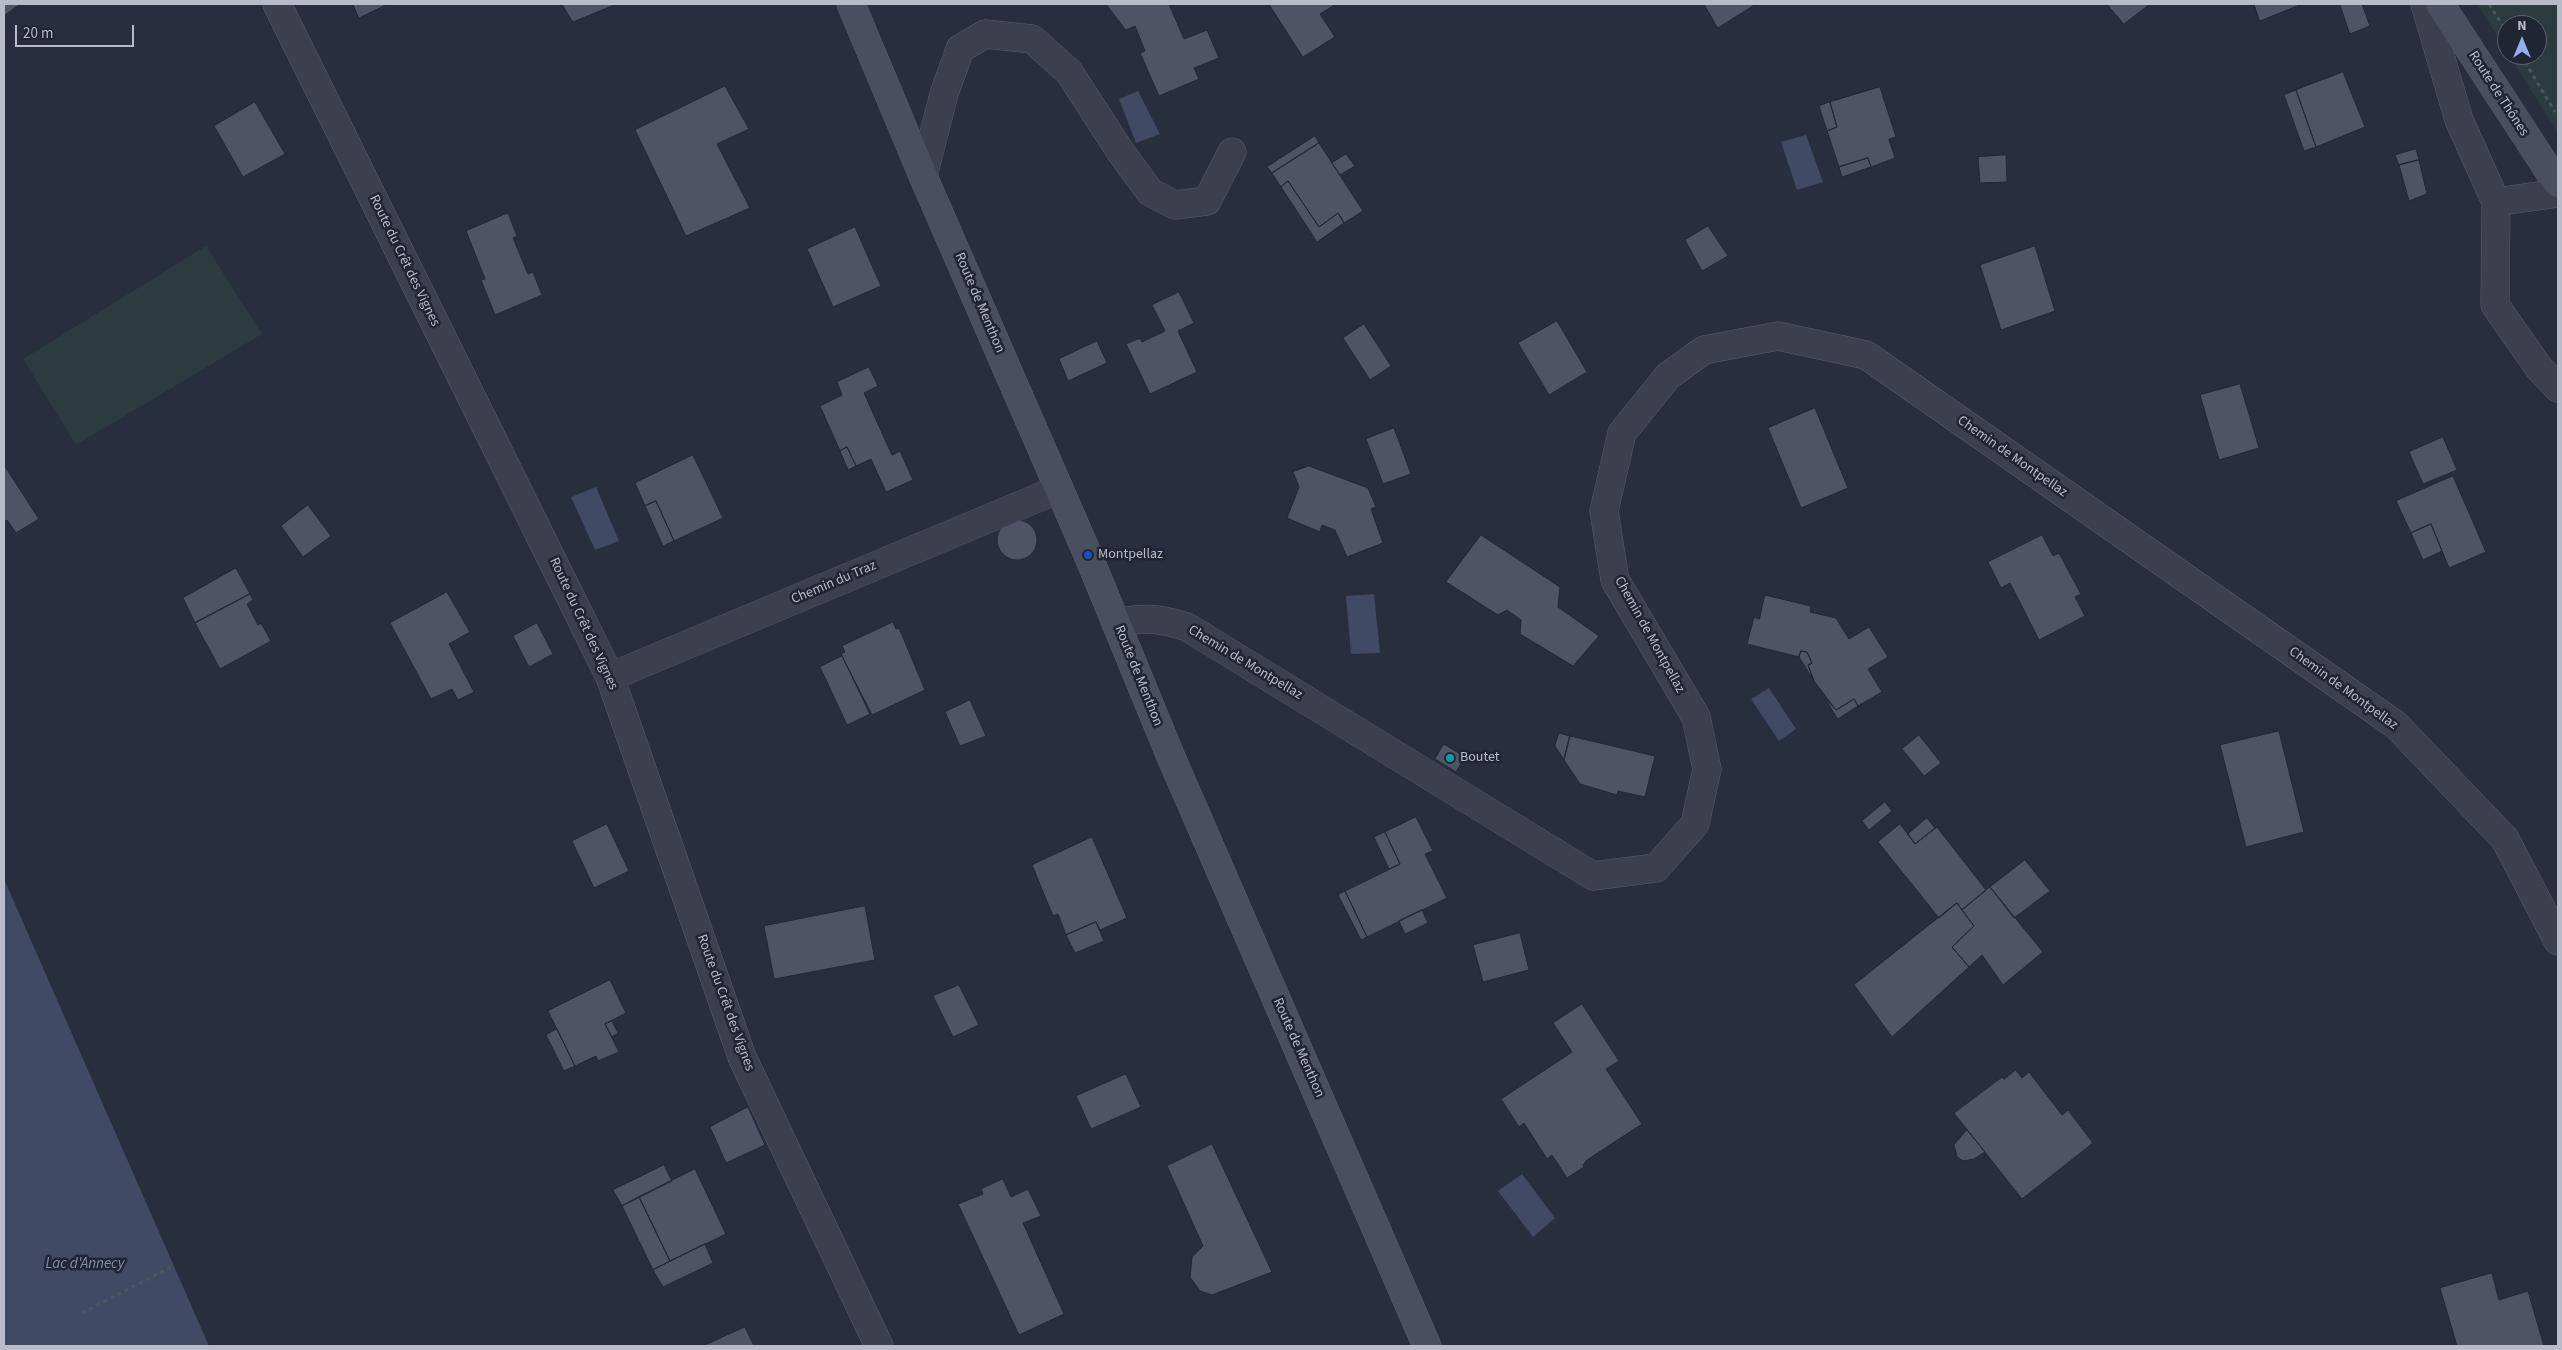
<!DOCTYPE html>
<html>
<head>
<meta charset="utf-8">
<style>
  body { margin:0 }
  #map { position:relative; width:2562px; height:1350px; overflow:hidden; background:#282e3e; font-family:"Source Sans 3",sans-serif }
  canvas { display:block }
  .frame { position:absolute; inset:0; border:5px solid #b8bcc8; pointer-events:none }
  .north { position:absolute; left:2497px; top:15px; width:50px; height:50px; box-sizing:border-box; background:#202533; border:1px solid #5d616f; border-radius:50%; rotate:0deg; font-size:14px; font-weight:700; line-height:20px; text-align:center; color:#b8bcc8 }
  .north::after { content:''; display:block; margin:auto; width:18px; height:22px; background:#97acee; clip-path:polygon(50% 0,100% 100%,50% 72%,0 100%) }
  .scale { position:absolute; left:15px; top:25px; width:119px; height:22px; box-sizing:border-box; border:2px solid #b8bcc8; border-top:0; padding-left:6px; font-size:15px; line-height:18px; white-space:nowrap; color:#b8bcc8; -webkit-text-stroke:4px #202533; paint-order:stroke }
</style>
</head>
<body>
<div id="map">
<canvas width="2562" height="1350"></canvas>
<div class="frame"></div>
<div class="north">N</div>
<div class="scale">20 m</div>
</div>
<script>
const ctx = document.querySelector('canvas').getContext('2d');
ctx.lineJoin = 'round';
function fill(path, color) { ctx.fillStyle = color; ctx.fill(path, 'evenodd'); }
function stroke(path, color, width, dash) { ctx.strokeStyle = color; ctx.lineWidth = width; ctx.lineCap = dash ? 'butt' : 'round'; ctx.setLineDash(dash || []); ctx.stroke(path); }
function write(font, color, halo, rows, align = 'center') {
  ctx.font = font + ' "Source Sans 3",sans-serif'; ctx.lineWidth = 5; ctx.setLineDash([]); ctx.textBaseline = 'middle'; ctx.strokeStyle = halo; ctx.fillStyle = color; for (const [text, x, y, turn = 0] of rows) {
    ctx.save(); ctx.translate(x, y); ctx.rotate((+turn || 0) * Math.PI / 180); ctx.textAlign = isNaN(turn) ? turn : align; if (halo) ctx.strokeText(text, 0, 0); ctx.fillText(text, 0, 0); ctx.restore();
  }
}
fill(new Path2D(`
  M2477,4H2558V133L2509,55H2537V25H2507V51Z
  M206,246L262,334L76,445L23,359Z`), '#2b3b40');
fill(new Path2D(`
  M1138,91L1160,134L1136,143L1119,99Z
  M1806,135L1823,182L1797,190L1781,142Z
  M596,487L619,541L595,550L571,497Z
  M1374,594L1380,653L1351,654L1346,596Z
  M1769,688L1796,729L1779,741L1751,699Z
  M4,879L209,1346H4Z
  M1522,1174L1555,1218L1533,1237L1498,1191Z`), '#404a65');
const building = new Path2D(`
  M4,4H20L4,16Z
  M353,4H388L359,18Z
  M562,4H617L573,22Z
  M1106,4H1169L1184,39L1207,30L1219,58L1194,68L1199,79L1159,96L1140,53L1145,51L1135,26L1126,30Z
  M1269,4H1336L1320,14L1335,37L1303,57Z
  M1704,4H1756L1718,28Z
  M2107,4H2150L2124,24Z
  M2254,4H2302L2260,21Z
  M2340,4H2362L2370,26L2350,34Z
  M2343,72L2365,127L2316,147L2296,90Z
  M725,86L749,129L717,144L750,208L686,236L635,130Z
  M1880,87L1896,137L1889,139L1895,158L1871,167L1868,158L1839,167L1827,131L1837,127L1830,102Z
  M2296,90L2316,147L2304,151L2284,95Z
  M255,102L285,154L243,177L214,126Z
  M1830,102L1837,127L1827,131L1819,106Z
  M1315,136L1319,143L1272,173L1267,167Z
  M1319,143L1363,211L1344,223L1338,213L1319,227L1288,181L1281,187L1272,173Z
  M2416,149L2419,160L2399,165L2395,155Z
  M1346,154L1355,166L1340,175L1332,163Z
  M2006,155L2007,182L1980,183L1978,157Z
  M1868,158L1871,167L1842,177L1839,167Z
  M2419,160L2427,194L2409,201L2399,165Z
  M1288,181L1319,227L1338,213L1344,223L1317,242L1281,187Z
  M508,213L517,236L513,238L528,274L533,272L542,295L495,315L481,280L485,279L466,231Z
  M1708,226L1728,256L1702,271L1685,240Z
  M855,227L881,286L833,307L807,249Z
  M2035,246L2055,311L2001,330L1980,265Z
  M1179,292L1194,323L1178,331L1197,372L1150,394L1126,344L1140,338L1142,342L1165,331L1152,305Z
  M1557,321L1587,372L1549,395L1518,343Z
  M1364,324L1391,366L1370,380L1343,338Z
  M1097,341L1107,363L1068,381L1059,359Z
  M869,367L878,386L864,393L892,455L900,451L913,480L886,492L871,459L856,466L847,447L840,451L820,406L842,395L837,382Z
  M2240,384L2259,448L2219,460L2200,395Z
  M1815,408L1848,488L1801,508L1768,428Z
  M1394,428L1411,474L1383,484L1366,439Z
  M2443,437L2457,470L2423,484L2409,452Z
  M847,447L856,466L848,470L840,451Z
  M693,455L723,518L674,541L656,501L645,506L635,483Z
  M4,465L39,519L16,533L7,520L4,522Z
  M1309,466L1368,488L1376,507L1371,509L1383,543L1347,557L1335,530L1322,525L1320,532L1287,518L1299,487L1293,472Z
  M2453,476L2486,552L2449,568L2431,524L2411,533L2396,501Z
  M656,501L674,541L663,546L645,506Z
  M308,505L331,536L303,557L281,526Z
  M997 540a20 20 0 1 1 40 0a20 20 0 1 1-40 0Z
  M2431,524L2442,551L2423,560L2411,533Z
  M1481,535L1560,587L1558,607L1599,636L1573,666L1520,634L1521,620L1507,610L1498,615L1446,582Z
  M2042,535L2053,556L2059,553L2081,594L2075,597L2085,616L2039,640L2010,583L2001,588L1988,562Z
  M236,568L250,594L195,623L183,598Z
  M447,592L470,632L449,644L474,692L458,700L452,689L431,699L390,623Z
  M250,594L253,600L247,604L258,625L261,623L271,641L220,669L195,623Z
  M1765,595L1811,606L1810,612L1836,618L1849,639L1869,627L1888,657L1868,669L1882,692L1858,706L1854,699L1836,710L1814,681L1808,665L1812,663L1807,652L1801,651L1799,657L1747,644L1754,617L1759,619Z
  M893,622L896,629L899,628L925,690L872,715L841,654L845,652L842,646Z
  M537,623L553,654L529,667L513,636Z
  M1801,651L1807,652L1812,663L1808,665L1814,681L1799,657Z
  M842,656L870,714L847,725L820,667Z
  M1824,697L1836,710L1854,699L1858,706L1838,719Z
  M970,700L986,736L960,746L945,712Z
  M2279,731L2304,832L2246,847L2220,745Z
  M1559,733L1570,736L1564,760L1555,746Z
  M1919,735L1941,763L1924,776L1902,749Z
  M1570,736L1655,756L1645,797L1618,791L1617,795L1580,784L1564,760Z
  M1444,744L1465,757L1456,772L1435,759Z
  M1885,802L1892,811L1869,830L1862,821Z
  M1416,817L1433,851L1425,854L1447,898L1367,937L1345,891L1400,864L1385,832Z
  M1927,818L1935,828L1915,844L1908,834Z
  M607,824L629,871L594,888L572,841Z
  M1900,824L1915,844L1937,827L1986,890L1962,910L1957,903L1939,918L1878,842Z
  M1385,832L1400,864L1389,869L1374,837Z
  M1092,837L1127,918L1100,930L1096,922L1066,935L1058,914L1053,916L1032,865Z
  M2025,860L2050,891L2014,918L1990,887Z
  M1990,887L2043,952L2003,985L1982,955L1969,967L1952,947L1974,926L1962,910Z
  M1345,891L1367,937L1361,940L1338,895Z
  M1957,903L1974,926L1952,947L1969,967L1892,1037L1854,985Z
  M865,906L875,960L774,979L764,926Z
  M1422,910L1428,923L1405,934L1399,921Z
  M1096,922L1104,941L1075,953L1066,935Z
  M1520,933L1529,970L1483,982L1473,945Z
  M610,980L626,1013L605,1024L619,1052L598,1061L596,1056L575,1066L548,1011Z
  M959,985L979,1025L953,1037L933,996Z
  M1582,1004L1619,1061L1606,1069L1642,1124L1587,1160L1583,1165L1584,1167L1567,1178L1552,1155L1547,1159L1524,1123L1519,1127L1501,1099L1572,1052L1553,1023Z
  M612,1021L618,1033L612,1037L605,1024Z
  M557,1029L575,1066L564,1071L546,1035Z
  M2016,1070L2022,1078L2029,1072L2062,1115L2068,1110L2093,1143L2022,1199L1954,1113L2002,1077L2004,1079Z
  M1126,1074L1141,1107L1091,1129L1076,1096Z
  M748,1107L765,1145L726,1163L710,1127Z
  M1967,1130L1985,1152L1974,1159L1963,1161L1957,1157L1954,1145Z
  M1212,1144L1272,1272L1212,1295L1200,1291L1190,1277L1192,1257L1203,1246L1167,1166Z
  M664,1165L672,1181L622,1206L613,1190Z
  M695,1169L726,1234L670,1261L639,1197Z
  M1003,1179L1011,1197L1028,1189L1041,1216L1023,1223L1064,1314L1019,1335L958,1204L983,1194L981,1189Z
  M639,1197L670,1261L653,1270L622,1206Z
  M705,1244L713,1263L663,1287L653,1270Z
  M2492,1273L2499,1300L2528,1291L2544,1346H2457L2440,1288Z
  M745,1327L754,1346H703Z`);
fill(building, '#4e5466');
stroke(building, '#222735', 1);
const street = new Path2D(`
  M277,4L610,677L742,1057L879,1346
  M2425,4L2459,120L2496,202L2495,305L2539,368L2558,388
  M923,176L944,94L960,49L985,34L1032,39L1069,72L1120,151L1150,192L1175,205L1207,201L1232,152
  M2496,202L2558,193
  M1116,623C1145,617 1159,618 1187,627L1593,876L1656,868L1695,824L1707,769L1696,717L1615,580L1604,511L1622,433L1668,376L1704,350L1778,336L1866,355L2396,725L2505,839L2558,941
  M610,677L1059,489`);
const secondary = new Path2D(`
  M851,4L923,176L1088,555L1171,757L1427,1346
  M2440,4L2549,171L2558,183`);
stroke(street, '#595e6b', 29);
stroke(secondary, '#595e6b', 29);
stroke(new Path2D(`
  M2489,4L2507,32
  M2521,55L2555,112
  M82,1313L173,1266`), '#4a585e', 3, [4, 4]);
stroke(street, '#3c404e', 28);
stroke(secondary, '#4a4f60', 28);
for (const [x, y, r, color] of [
  [1088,555,5,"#1a4fb4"],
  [1450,758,5,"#0f9aa8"]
]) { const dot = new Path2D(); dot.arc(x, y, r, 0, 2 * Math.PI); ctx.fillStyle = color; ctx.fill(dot); stroke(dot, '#202533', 2); }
write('14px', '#b8bcc8', '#202533', [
  ["Route de Thônes",2498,94,57],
  ["Route du Crêt des Vignes",404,261,64],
  ["Route de Menthon",979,303,67],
  ["Chemin de Montpellaz",2012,457,35],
  ["Chemin du Traz",834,583,-23],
  ["Route du Crêt des Vignes",583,624,65],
  ["Chemin de Montpellaz",1649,635,61],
  ["Chemin de Montpellaz",1245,663,31],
  ["Route de Menthon",1138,676,68],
  ["Chemin de Montpellaz",2343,689,36],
  ["Route du Crêt des Vignes",725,1003,70],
  ["Route de Menthon",1298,1048,66]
]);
write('14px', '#b8bcc8', '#202533', [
  ["Montpellaz",1098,555],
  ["Boutet",1460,758]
], 'left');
write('italic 15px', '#838ead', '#202533', [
  ["Lac d'Annecy",85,1265]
]);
</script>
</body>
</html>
